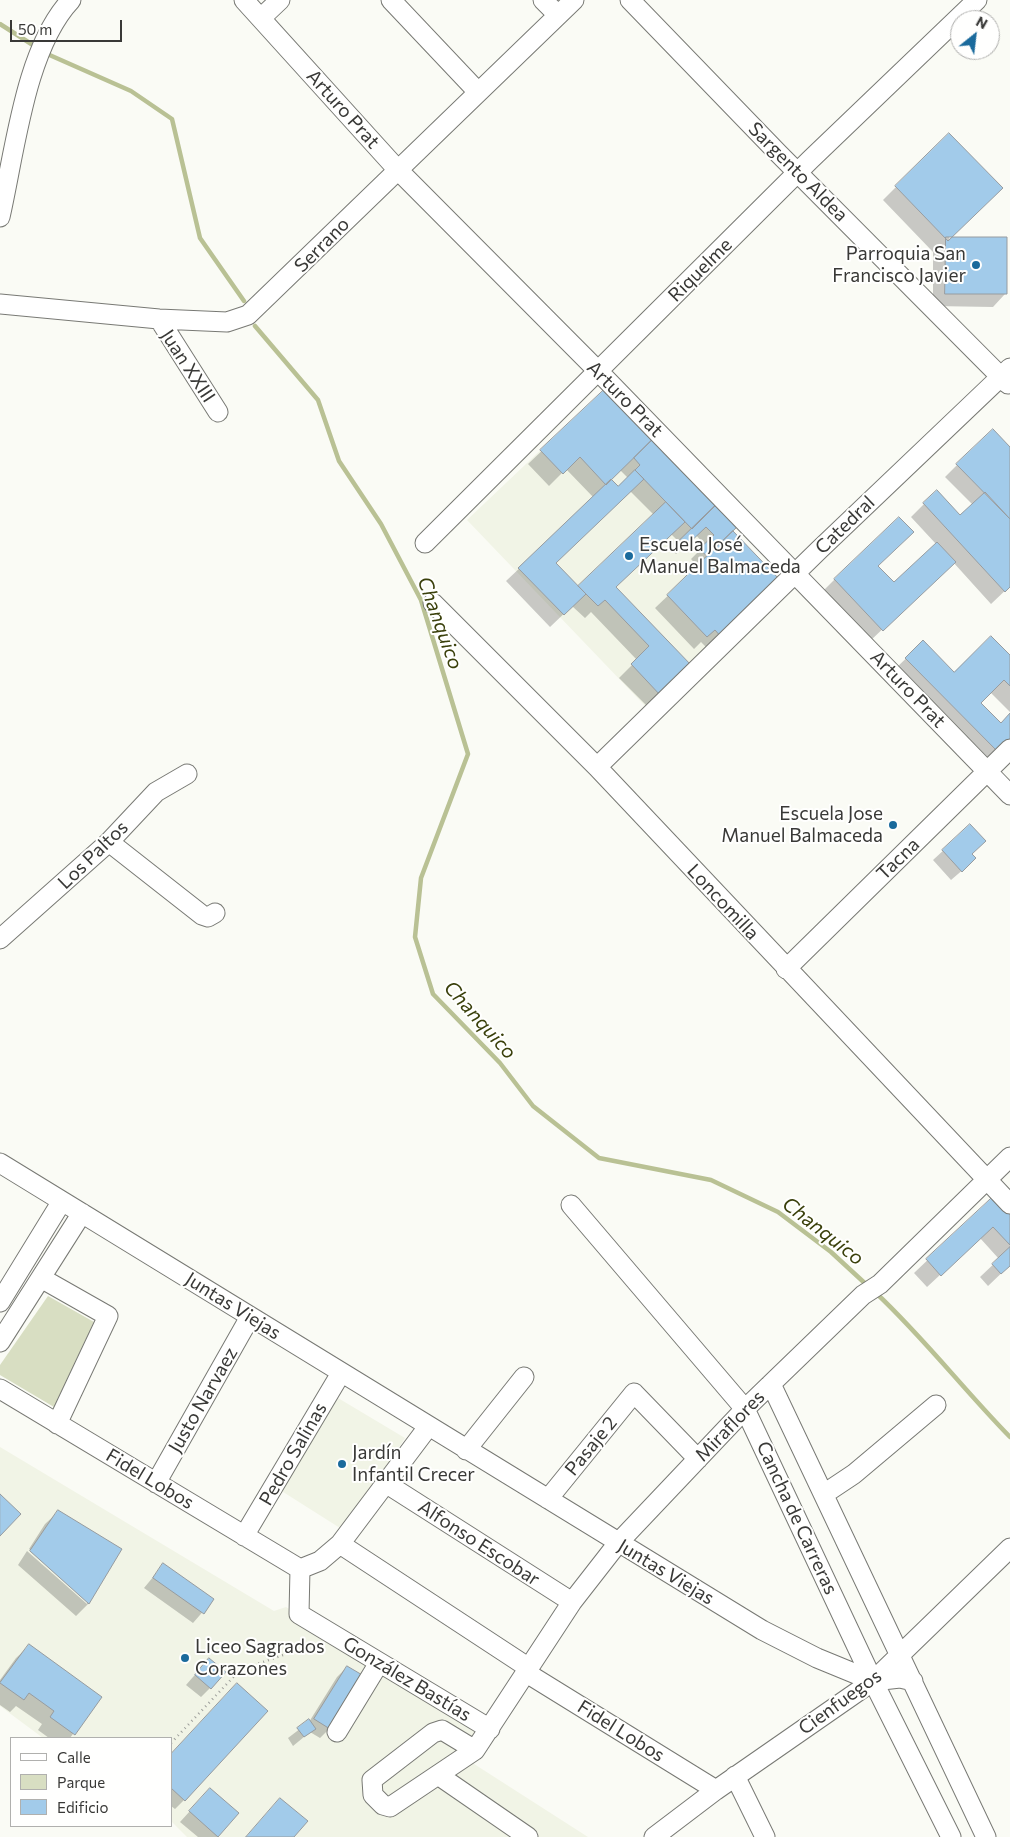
<!DOCTYPE html>
<html>
<head>
<meta charset="utf-8">
<style>
  body { margin:0 }
  #map { position:relative; width:1010px; height:1837px; overflow:hidden; background:#fafbf5; font-family:Commissioner,sans-serif }
  canvas { display:block }
  .legend { position:absolute; left:10px; top:1737px; width:162px; height:90px; box-sizing:border-box; background:#fffffe; border:1px solid #b0b0ae; margin:0; padding:6px 9px; list-style:none; font-size:15px; color:#393937 }
  .legend li { display:flex; align-items:center; gap:10px; height:25px }
  .legend b { width:25px; border:1px solid #b0b0ae }
  .north { position:absolute; left:950px; top:10px; width:50px; height:50px; box-sizing:border-box; background:#fffffe; border:1px solid #b0b0ae; border-radius:50%; rotate:29deg; font-size:14px; font-weight:700; line-height:20px; text-align:center; color:#393937 }
  .north::after { content:''; display:block; margin:auto; width:18px; height:22px; background:#1a6a9c; clip-path:polygon(50% 0,100% 100%,50% 72%,0 100%) }
  .scale { position:absolute; left:10px; top:20px; width:112px; height:22px; box-sizing:border-box; border:2px solid #393937; border-top:0; padding-left:6px; font-size:15px; line-height:18px; white-space:nowrap; color:#393937; -webkit-text-stroke:4px #fffffe; paint-order:stroke }
</style>
</head>
<body>
<div id="map">
<canvas width="1010" height="1837"></canvas>
<ul class="legend">
<li><b style="height:6px;background:#fff"></b>Calle</li>
<li><b style="height:14px;background:#d8dec2"></b>Parque</li>
<li><b style="height:14px;background:#a2cbea"></b>Edificio</li>
</ul>
<div class="north">N</div>
<div class="scale">50 m</div>
</div>
<script>
const ctx = document.querySelector('canvas').getContext('2d');
ctx.lineJoin = 'round';
function fill(path, color) { ctx.fillStyle = color; ctx.fill(path, 'evenodd'); }
function stroke(path, color, width, dash) { ctx.strokeStyle = color; ctx.lineWidth = width; ctx.lineCap = dash ? 'butt' : 'round'; ctx.setLineDash(dash || []); ctx.stroke(path); }
function write(font, color, halo, rows, align = 'center') {
  ctx.font = font + ' Commissioner,sans-serif'; ctx.lineWidth = 4; ctx.setLineDash([]); ctx.textBaseline = 'middle'; ctx.strokeStyle = halo; ctx.fillStyle = color; for (const [text, x, y, turn = 0] of rows) {
    ctx.save(); ctx.translate(x, y); ctx.rotate((+turn || 0) * Math.PI / 180); ctx.textAlign = isNaN(turn) ? turn : align; if (halo) ctx.strokeText(text, 0, 0); ctx.fillText(text, 0, 0); ctx.restore();
  }
}
fill(new Path2D(`
  M607,387L739,525L733,532L781,581L648,709L467,520Z
  M338,1398L405,1438L371,1491L340,1528L280,1490Z
  M0,1447L274,1611L286,1607L488,1729L471,1762L588,1837H187L171,1821V1738H43L0,1706Z`), '#f1f4e6');
fill(new Path2D(`
  M48,1296L94,1322L54,1407L0,1375V1365Z`), '#d8dec2');
fill(new Path2D(`
  M949,134V238L1005,294L993,307L933,306V252L883,200Z
  M607,389L717,503L732,532L779,581L708,649L701,642L694,649L655,608L698,567L691,559L705,545L696,535L676,554L672,550L679,542L671,534L615,587L690,666L648,707L619,678L637,660L591,612L585,618L572,606L550,627L506,581L594,498L566,469L549,486L528,464ZM620,470L628,478L618,488L610,479ZM630,491L654,515L578,587L555,563Z
  M1010,449V586L991,604L953,562L869,642L822,592L835,579L877,566L894,584L936,544L911,517L924,504L960,517L973,505L945,477L957,465Z
  M923,642L954,674L1010,656V712L990,692L979,703L1001,724L1010,715V742L986,766L893,671Z
  M970,826L965,868L951,880L933,860Z
  M996,1195L1010,1211V1265L988,1286L980,1277L999,1259L980,1238L927,1287L914,1273Z
  M58,1512L120,1549L88,1604L76,1616L18,1565L27,1551L87,1604V1601L29,1549L45,1524Z
  M163,1565L213,1600L193,1623L144,1588Z
  M29,1646L100,1697L70,1738H49L38,1730L42,1724L16,1706L10,1712L0,1705V1680L16,1658Z
  M347,1667L329,1729L320,1738L310,1732L293,1746L288,1738L309,1722L337,1677Z
  M200,1669L210,1688L201,1697L186,1685Z
  M171,1755L184,1800L175,1809L171,1806Z
  M201,1799L237,1814L217,1837H198L180,1822Z`), '#0003');
stroke(new Path2D(`
  M0,24L36,47
  M45,53L131,91L172,119L200,238L244,301
  M255,326L318,400L339,461L381,524L421,600L468,754L421,878L415,937L433,994L500,1063L533,1106L599,1158L711,1180L778,1212L831,1252L869,1287
  M876,1293C924,1338 964,1390 1010,1437`), '#b9c194', 4.5);
const building = new Path2D(`
  M949,133L1003,188L948,241L895,186Z
  M946,237H1007V294H945Z
  M607,387L655,437L606,485L580,457L563,474L540,450Z
  M993,429L1010,447V519L956,464Z
  M655,437L718,503L692,529L635,470L640,465L634,458Z
  M635,470L644,479L556,563L586,594L564,615L518,568L611,479L618,486Z
  M937,490L960,515L985,492L1010,519V587L1005,592L923,503Z
  M666,502L685,522L616,587L692,666L661,696L631,664L649,646L605,600L598,606L578,586Z
  M718,503L739,525L707,556L699,549L714,535L706,527L686,546L680,540Z
  M899,517L914,532L878,566L894,582L937,542L956,562L883,631L834,579Z
  M733,531L781,581L722,638L715,630L707,637L667,595Z
  M991,636L1010,655V686L1004,680L981,703L1001,723L1010,713V744L1000,754L905,658L923,640L954,672Z
  M970,824L986,841L972,854L976,858L962,872L942,850Z
  M996,1194L1010,1209V1245L993,1227L941,1276L926,1259Z
  M1010,1247V1266L1001,1274L992,1264Z
  M0,1494L21,1514L0,1536Z
  M58,1510L122,1549L89,1604L30,1551Z
  M163,1563L214,1599L204,1614L153,1578Z
  M29,1644L102,1697L75,1735L50,1717L54,1711L29,1693L24,1700L0,1683Z
  M209,1658L226,1672L211,1689L195,1675Z
  M347,1666L364,1676L330,1729L314,1719Z
  M237,1683L268,1711L185,1801L171,1788V1754Z
  M309,1719L316,1729L304,1737L297,1728Z
  M210,1788L239,1813L218,1837L189,1811Z
  M280,1798L308,1821L294,1837H246Z`);
fill(building, '#a2cbea');
stroke(building, '#979ca0', 1);
const minor = new Path2D(`
  M244,0L397,169L599,372L1010,795
  M391,0L478,92
  M543,0L558,15
  M630,0L779,154L1008,384
  M261,18L280,0
  M0,217C15,152 25,49 71,0
  M0,304L159,319L227,322L248,315L574,0
  M159,319L218,412
  M425,543L810,160L977,0
  M433,603L597,767L1010,1204
  M597,767L819,550L1010,368
  M109,842L202,915L208,917L215,913
  M0,939L109,842L156,792L187,774
  M786,969L1010,749
  M0,1163L762,1630L817,1658L873,1681L900,1678L913,1681
  M571,1205L745,1409L873,1681L951,1837
  M41,1278L108,1316L57,1424
  M0,1302L62,1201
  M0,1342L82,1213
  M771,1384L986,1837
  M0,1389L300,1569
  M428,1427L340,1544L320,1561L300,1569L299,1614L490,1729
  M466,1450L524,1377
  M156,1483L250,1317
  M387,1484L572,1602
  M824,1494L854,1474L936,1405
  M548,1499L634,1393L698,1459
  M244,1536L341,1373
  M340,1544L529,1668
  M525,1672L716,1790
  M337,1732L379,1663
  M475,1750L442,1730L433,1733L372,1780L373,1795L383,1805L390,1807L475,1750L572,1602L618,1543L745,1409L863,1295L880,1284L1010,1157
  M438,1775L528,1837
  M735,1776L765,1837
  M654,1837L716,1790L873,1681L1010,1548`);
stroke(minor, '#787974', 21);
stroke(new Path2D(`
  M171,1743L240,1670L306,1647L311,1640`), '#9d9e9a', 2.5, [1, 4]);
stroke(minor, '#fff', 19);
for (const [x, y, r, color] of [
  [976,265,5,"#1a6a9c"],
  [629,556,5,"#1a6a9c"],
  [893,825,5,"#1a6a9c"],
  [342,1464,5,"#1a6a9c"],
  [185,1658,5,"#1a6a9c"]
]) { const dot = new Path2D(); dot.arc(x, y, r, 0, 2 * Math.PI); ctx.fillStyle = color; ctx.fill(dot); stroke(dot, '#fffffe', 2); }
write('19px', '#393937', '#fffffe', [
  ["Arturo Prat",343,109,48],
  ["Sargento Aldea",798,172,45],
  ["Serrano",322,245,-45],
  ["Riquelme",700,270,-45],
  ["Juan XXIII",188,366,57],
  ["Arturo Prat",625,399,45],
  ["Catedral",845,525,-44],
  ["Arturo Prat",908,689,46],
  ["Los Paltos",93,855,-44],
  ["Tacna",898,859,-44],
  ["Loncomilla",723,902,47],
  ["Juntas Viejas",233,1306,32],
  ["Justo Narvaez",203,1400,-60],
  ["Miraflores",730,1426,-46],
  ["Pasaje 2",591,1446,-51],
  ["Pedro Salinas",293,1454,-60],
  ["Fidel Lobos",150,1479,31],
  ["Cancha de Carreras",797,1518,65],
  ["Alfonso Escobar",479,1543,33],
  ["Juntas Viejas",666,1572,31],
  ["González Bastías",407,1679,31],
  ["Cienfuegos",840,1702,-36],
  ["Fidel Lobos",621,1731,32]
]);
write('19px', '#393937', '#fffffe', [
  ["Parroquia San",966,254,"right"],
  ["Francisco Javier",966,276,"right"],
  ["Escuela José",639,545],
  ["Manuel Balmaceda",639,567],
  ["Escuela Jose",883,814,"right"],
  ["Manuel Balmaceda",883,836,"right"],
  ["Jardín",352,1453],
  ["Infantil Crecer",352,1475],
  ["Liceo Sagrados",195,1647],
  ["Corazones",195,1669]
], 'left');
write('italic 20px', '#3a400b', '#fffffe', [
  ["Chanquico",440,623,70],
  ["Chanquico",480,1020,48],
  ["Chanquico",823,1231,38]
]);
</script>
</body>
</html>
